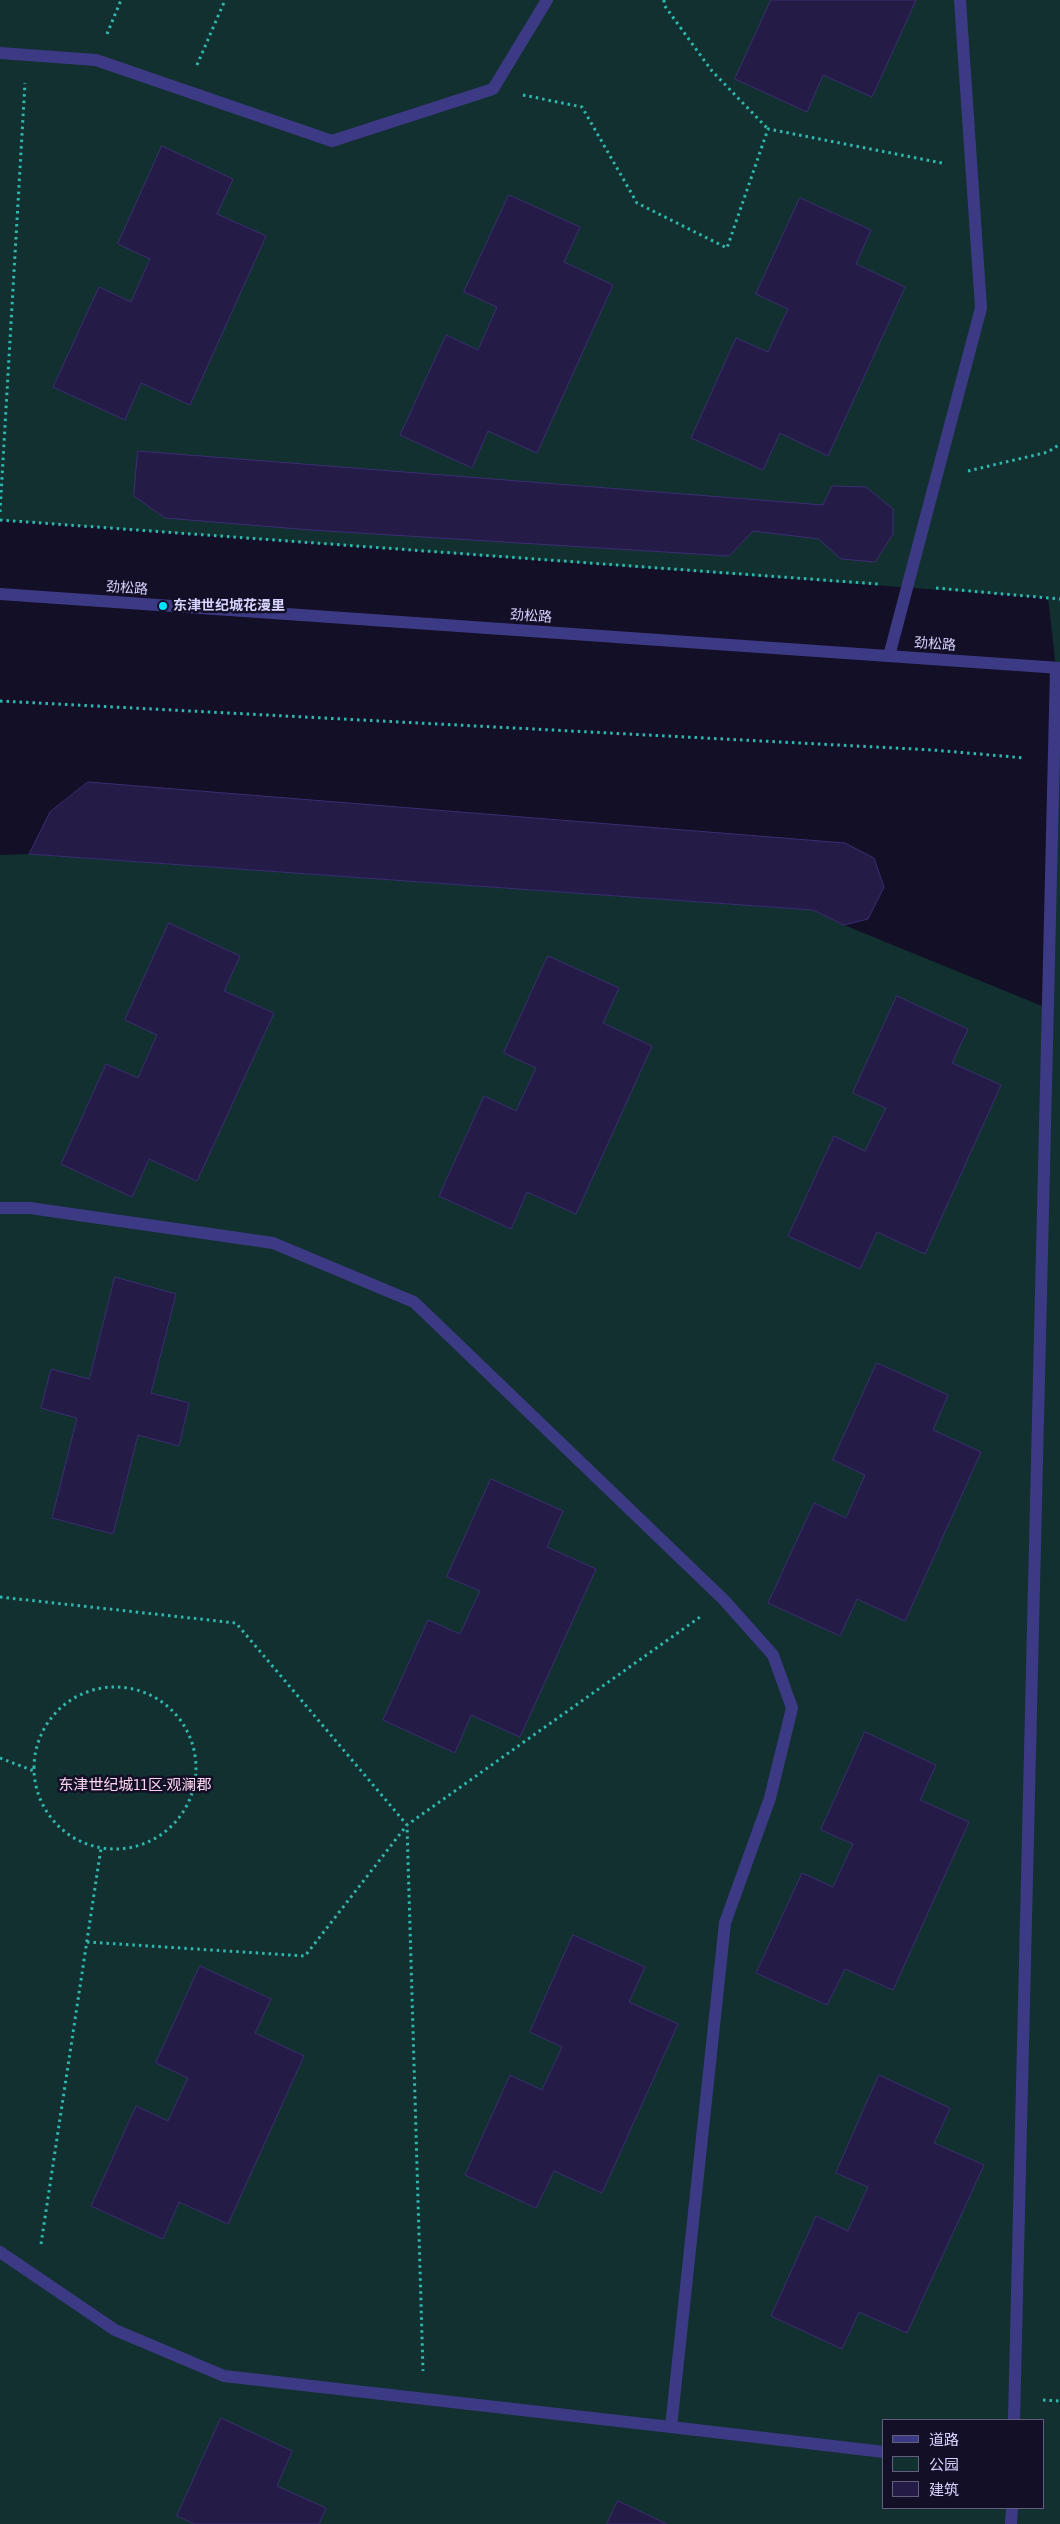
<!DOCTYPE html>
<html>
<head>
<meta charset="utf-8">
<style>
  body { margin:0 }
  #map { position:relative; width:1060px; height:2524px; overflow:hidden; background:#130f26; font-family:"Asap Condensed","Noto Sans SC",sans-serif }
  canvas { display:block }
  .legend { position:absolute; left:882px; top:2419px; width:162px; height:90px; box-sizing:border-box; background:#130f26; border:1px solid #625e7d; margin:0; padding:6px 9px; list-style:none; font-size:15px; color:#d9d4ff }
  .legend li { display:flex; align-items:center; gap:10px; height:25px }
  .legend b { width:25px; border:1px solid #625e7d }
</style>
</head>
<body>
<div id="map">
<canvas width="1060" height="2524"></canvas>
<ul class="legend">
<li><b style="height:6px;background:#3d3a85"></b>道路</li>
<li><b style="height:14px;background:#12302f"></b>公园</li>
<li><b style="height:14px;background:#241b47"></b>建筑</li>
</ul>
</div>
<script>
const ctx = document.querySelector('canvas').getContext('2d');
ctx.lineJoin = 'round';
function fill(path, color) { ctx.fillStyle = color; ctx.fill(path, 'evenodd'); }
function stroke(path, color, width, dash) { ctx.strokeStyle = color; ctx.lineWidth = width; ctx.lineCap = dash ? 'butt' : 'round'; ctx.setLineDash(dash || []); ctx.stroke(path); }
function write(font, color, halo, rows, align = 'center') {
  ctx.font = font + ' "Asap Condensed","Noto Sans SC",sans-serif'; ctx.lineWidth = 5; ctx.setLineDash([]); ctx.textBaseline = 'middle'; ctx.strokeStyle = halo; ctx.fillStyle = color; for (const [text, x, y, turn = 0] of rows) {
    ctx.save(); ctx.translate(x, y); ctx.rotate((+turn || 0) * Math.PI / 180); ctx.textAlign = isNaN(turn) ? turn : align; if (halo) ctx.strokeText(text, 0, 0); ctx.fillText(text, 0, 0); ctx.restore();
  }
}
fill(new Path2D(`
  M0,0H1060V2524H0V855L29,854L813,910L844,925L1047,1008L1056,668L1048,598L0,520ZM884,2420H1044V2508H884Z`), '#12302f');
const building = new Path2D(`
  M771,0H916L872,97L823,75L807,112L735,79Z
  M162,146L233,179L217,214L266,236L190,405L141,383L125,420L53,387L99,287L131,302L150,259L118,244Z
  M509,195L580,227L564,262L613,285L537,453L488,431L472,468L400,435L446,335L478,350L497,307L464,292Z
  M800,198L871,230L856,264L905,287L828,456L780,433L763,470L691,438L736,338L768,352L788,309L756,294Z
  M138,451L823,505L832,486L866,487L893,509V534L875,562L841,559L819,539L753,531L729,556L311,530L165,518L134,496Z
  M88,782L845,843L874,858L884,887L868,919L844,925L813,910L29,854L50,812Z
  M169,923L240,956L224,991L274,1013L197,1181L149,1159L132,1197L61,1164L106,1064L138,1078L157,1035L125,1020Z
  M548,956L619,988L603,1023L652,1046L576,1214L527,1192L511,1229L439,1196L484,1096L516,1111L536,1068L504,1053Z
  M897,996L968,1029L952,1063L1001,1085L925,1254L877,1232L860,1269L788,1236L834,1136L865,1151L886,1108L853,1093Z
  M115,1277L176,1294L151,1393L189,1403L179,1446L138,1435L113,1534L52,1518L77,1418L41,1408L51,1369L89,1379Z
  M877,1363L948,1395L933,1430L981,1452L905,1621L857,1599L840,1636L768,1603L814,1503L846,1518L865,1475L833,1460Z
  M491,1479L563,1511L547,1547L596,1569L520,1737L471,1715L455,1753L383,1720L428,1620L460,1634L480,1591L447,1577Z
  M865,1732L936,1765L920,1800L969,1822L893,1990L845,1969L827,2005L756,1973L802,1873L833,1887L853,1844L821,1830Z
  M573,1935L645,1967L629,2002L678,2024L602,2193L554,2171L536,2208L465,2175L510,2075L542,2090L562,2047L530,2032Z
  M200,1966L271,1999L255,2033L304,2056L228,2224L179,2202L163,2239L91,2206L136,2106L168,2121L188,2078L156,2063Z
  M879,2075L950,2108L934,2143L984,2165L907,2333L859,2312L842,2349L771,2316L816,2216L848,2231L868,2187L836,2173Z
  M221,2418L292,2451L277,2486L326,2508L319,2524H195L177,2516Z
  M618,2501L667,2524H607Z`);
fill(building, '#241b47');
stroke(building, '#3b2d73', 1);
stroke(new Path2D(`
  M664,0V5L712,71L768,129
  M107,34L121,0
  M197,65L225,0
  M523,95L582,107L637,203L727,248L768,129L942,163
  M968,471L1048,452L1060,444
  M0,512L25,83
  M0,520L878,584
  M936,588L1060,599
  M0,701L933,750L1025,758
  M0,1597L236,1623L407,1825L423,2371
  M34 1768a81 81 0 1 1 162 0a81 81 0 1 1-162 0Z
  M0,1758L34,1771
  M87,1942L305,1956L407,1825L700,1617
  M41,2244L101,1848
  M1043,2400L1060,2401`), '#2fb8b0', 3, [2.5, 4]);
stroke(new Path2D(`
  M0,53L96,60L332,141L493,89L547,0
  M889,656L981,308L960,0
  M0,1208H30L273,1243L414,1302L724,1600L773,1655L792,1708L770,1798L725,1923L671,2427L884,2452
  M0,2252L115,2330L224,2376L671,2427
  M1014,2420L1056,668
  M1011,2524L1012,2508`), '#3d3a85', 12);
stroke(new Path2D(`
  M0,594L1060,668`), '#3d3a85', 12);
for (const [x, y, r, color] of [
  [163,606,5,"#00e5ff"]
]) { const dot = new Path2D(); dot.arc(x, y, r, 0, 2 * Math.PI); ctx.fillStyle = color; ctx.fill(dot); stroke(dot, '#130f26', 2); }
write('14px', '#d9d4ff', '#130f26', [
  ["劲松路",127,588,4],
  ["劲松路",531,616,4],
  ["劲松路",935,644,4]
]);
write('bold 14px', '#d9d4ff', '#130f26', [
  ["东津世纪城花漫里",173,606]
], 'left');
write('15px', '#ffd6f0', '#130f26', [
  ["东津世纪城11区-观澜郡",135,1785]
]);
</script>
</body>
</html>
